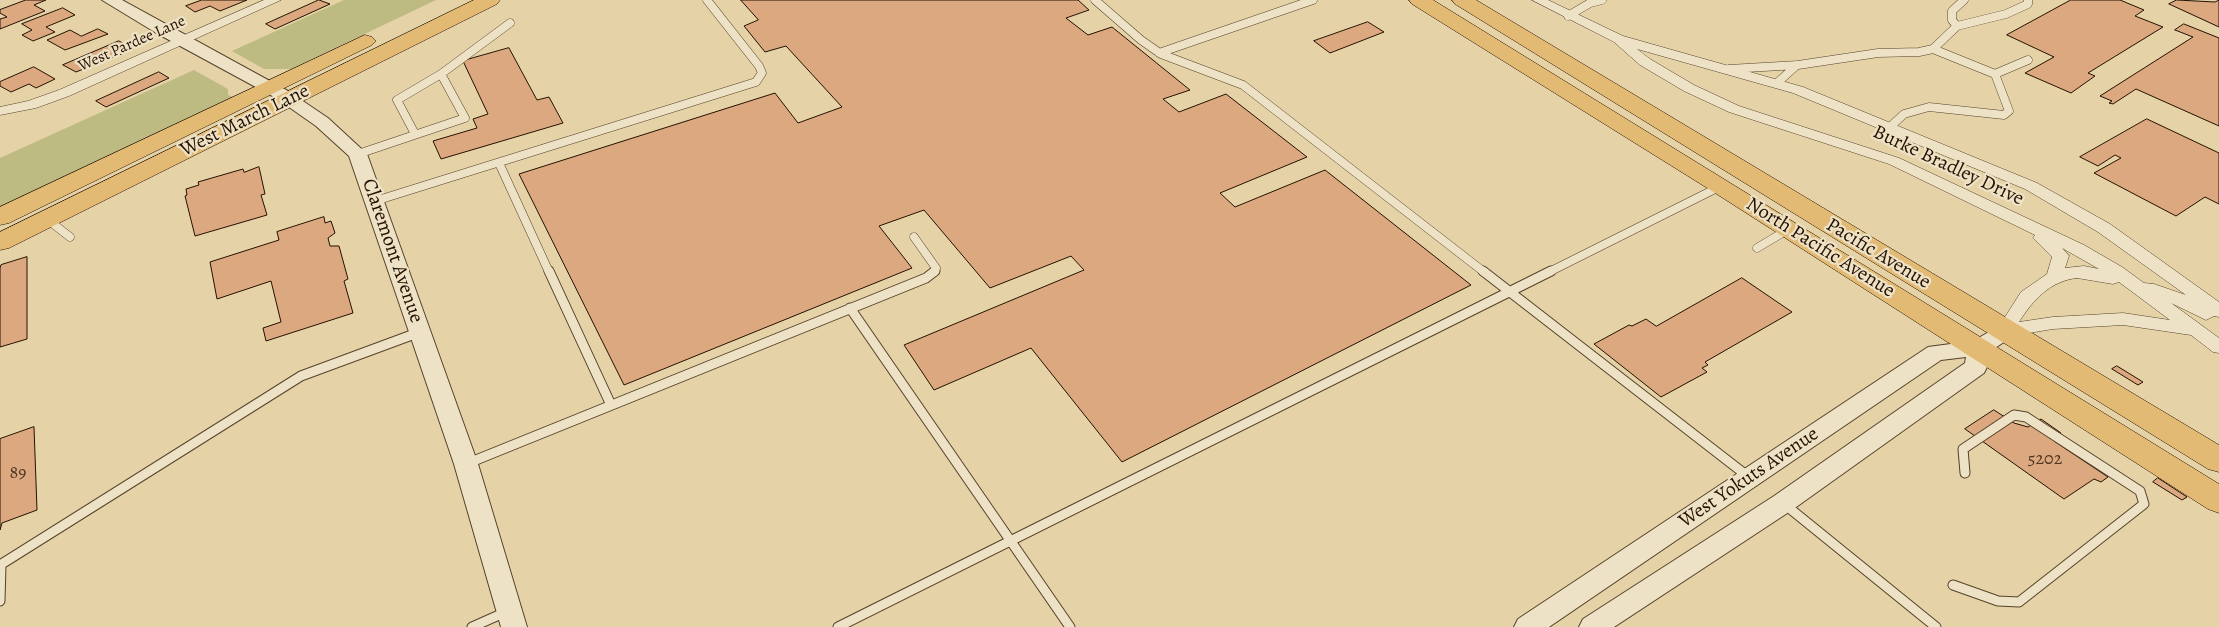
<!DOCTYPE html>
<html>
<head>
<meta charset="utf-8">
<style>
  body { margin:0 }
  canvas { display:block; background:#e5d3a7 }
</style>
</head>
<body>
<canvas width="2219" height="627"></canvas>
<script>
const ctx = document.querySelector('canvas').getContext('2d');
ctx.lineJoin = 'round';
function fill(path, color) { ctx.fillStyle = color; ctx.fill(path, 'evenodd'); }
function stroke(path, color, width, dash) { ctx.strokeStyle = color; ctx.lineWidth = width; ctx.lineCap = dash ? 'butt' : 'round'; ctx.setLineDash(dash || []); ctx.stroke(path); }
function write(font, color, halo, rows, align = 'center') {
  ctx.font = font + ' Alegreya,serif'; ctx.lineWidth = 4.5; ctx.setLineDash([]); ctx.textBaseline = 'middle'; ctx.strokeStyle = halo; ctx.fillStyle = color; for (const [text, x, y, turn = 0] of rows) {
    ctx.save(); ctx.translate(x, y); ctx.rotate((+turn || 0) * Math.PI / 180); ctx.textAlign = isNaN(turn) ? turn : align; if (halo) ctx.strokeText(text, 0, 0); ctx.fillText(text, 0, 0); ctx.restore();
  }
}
fill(new Path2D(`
  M344,0H436L291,69H264L232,51Z
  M194,70L228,89V95L233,97L0,210V158Z`), '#bdba82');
const building = new Path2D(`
  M26,0H46L34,5L45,11L0,29V19L7,17L0,13V10Z
  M202,0H247L220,11L210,6L195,12L186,6Z
  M319,0L330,4L275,29L266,24Z
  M741,0H1078L1089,10L1066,18L1088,35L1112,27L1190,90L1163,99L1179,112L1226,94L1307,157L1220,193L1235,207L1325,170L1471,285L1122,462L1031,348L934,390L904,345L1084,270L1071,256L990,288L924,210L879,226L912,268L624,385L519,174L775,93L798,123L842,107L786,46L765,52L744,26L758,20Z
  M2071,0H2120L2144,10L2135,16L2163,27L2088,73L2095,76L2071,93L2025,73L2054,57L2007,35Z
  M2177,0L2215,2L2219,0V27L2169,4Z
  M63,8L75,15L46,27L55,32L33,41L22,35L32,30L22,24Z
  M1368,22L1384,32L1330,53L1314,41Z
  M2184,24L2219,38V126L2136,89L2113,104L2109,103L2112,101L2100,96L2193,37L2175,30Z
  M98,29L108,34L65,50L47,40L70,30L81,36Z
  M119,41L134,49L76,72L63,65Z
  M509,48L537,100L549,97L563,123L441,159L433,141L477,128L473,119L488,114L463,61Z
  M34,67L55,79L36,88L29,84L11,92L0,86V82Z
  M159,72L169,78L106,107L96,101Z
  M2147,119L2219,153V204L2205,197L2176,216L2094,173L2121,158L2115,155L2098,166L2080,157Z
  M259,167L265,194L261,195L267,215L195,236L185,196L187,195L186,189L199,185L198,182L243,169L244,172Z
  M324,217L325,223L331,221L335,233L328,238L330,246H339L348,279L344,281L353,313L266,341L263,328L281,322L271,281L217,299L210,262L279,240L277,232Z
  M27,257V339L0,347V268L1,265Z
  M1742,278L1792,312L1705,362L1708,365L1702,368L1707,372L1661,397L1594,344L1629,325L1632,326L1646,319L1656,326Z
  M2117,366L2143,382L2138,385L2112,369Z
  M1994,410L2014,423L2028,427L2041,419L2061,433L2054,441L2108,477L2101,482L2094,479L2064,499L1965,429Z
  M34,427L37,510L2,523L0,530V439Z
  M2158,478L2187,497L2182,500L2153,482Z`);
fill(building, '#dba880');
stroke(building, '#251100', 1);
const serviceFar1 = new Path2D(`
  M1095,0L1141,40L1161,54L1243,85L1484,272
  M1568,16L1590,3L1602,0
  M1957,26L1952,20V11L1964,0
  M1933,49L1995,74L2028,60
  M1159,53L1313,0
  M1729,69L1798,65L1878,53L1919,52L1933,49L1957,26L2006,14L2028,4V0
  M1777,83L1797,65
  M1890,127L1904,114L1929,107L2004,115L2009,111L1995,74
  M415,134L397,100L441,74
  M358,154L465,118L441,74L510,23
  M499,163L549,272
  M375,201L756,82L762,73L759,66L707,0
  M47,219L70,237
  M914,237L936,268L934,272
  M1757,248L1789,229
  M1549,272L1721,186`);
const service = new Path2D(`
  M549,271L611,405
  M1483,271L1750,478
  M850,308L1070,627
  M466,464L926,278L935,271
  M1783,503L1936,627
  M0,565L301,376L420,332
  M1953,585L1998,601L2019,602L2144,504L2140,491L2026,417L2014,415L1963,449L1965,473
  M0,601L1,565
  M472,627L508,611
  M838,627L1551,271`);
const minor = new Path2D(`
  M264,0H281L69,96L36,108L0,115V107L28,101L59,90Z
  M1532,0H1548L1623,36L1803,87L2037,183L2110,224L2219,302V317L2214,316L2206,320L2171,303L2219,338V353L2213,352L2191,335L2123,325L2053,329L2005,337L1999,335L1996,331L2021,292L2047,274L2052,257L2033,238L2035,235L1889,164L1729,112L1684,91L1640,65L1614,42ZM1637,49L1793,93L2025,189L2098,232L2186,295L2154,284L2144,283L2122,267L2084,245L1899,158L1739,106L1694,85L1650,59ZM2062,248L2099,269L2084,266L2065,268L2069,256ZM2077,278L2113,284L2119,282L2170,320L2123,313L2053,317L2019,322C2033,300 2050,281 2077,278Z`);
const tertiary = new Path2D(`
  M102,0H122L288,91L328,118L367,154L478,464L527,627H501L454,464L349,156L316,126L276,98L158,34Z
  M2005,323L2013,326L2016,331L2013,336L1989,352L1987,367L1984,373L1792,510L1614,627H1579L1583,619L1774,496L1965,363L1966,357L1941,360L1549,627H1514L1518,619L1928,347L1973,341Z`);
const primary = new Path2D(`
  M474,0H500L497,4L9,248L0,250V232Z
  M1409,0H1433L2219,484V513L2208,509L1712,191L1412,4Z
  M1452,0H1476L2219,445V472L2208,469L1455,4Z
  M365,35L372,37L376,41L372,45L9,223L0,225V207Z`);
stroke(serviceFar1, '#55422a', 9);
stroke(service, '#55422a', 11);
stroke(minor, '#55422a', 1);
stroke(tertiary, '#55422a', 2);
stroke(primary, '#251100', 1);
stroke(serviceFar1, '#eee2c6', 8);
stroke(service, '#eee2c6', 9);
fill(minor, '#eee2c6');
fill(tertiary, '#eee2c6');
fill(primary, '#e2ba74');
write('16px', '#251100', '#eee2c6', [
  ["West Pardee Lane",132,44,-24]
]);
write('18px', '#523720', null, [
  ["5202",2045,460],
  ["89",18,474]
]);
write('20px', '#251100', '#eee2c6', [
  ["West March Lane",245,121,-26],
  ["Burke Bradley Drive",1948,166,25],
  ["North Pacific Avenue",1820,248,32],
  ["Claremont Avenue",392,251,71],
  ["Pacific Avenue",1878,254,31],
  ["West Yokuts Avenue",1749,478,-34]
]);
</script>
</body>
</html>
